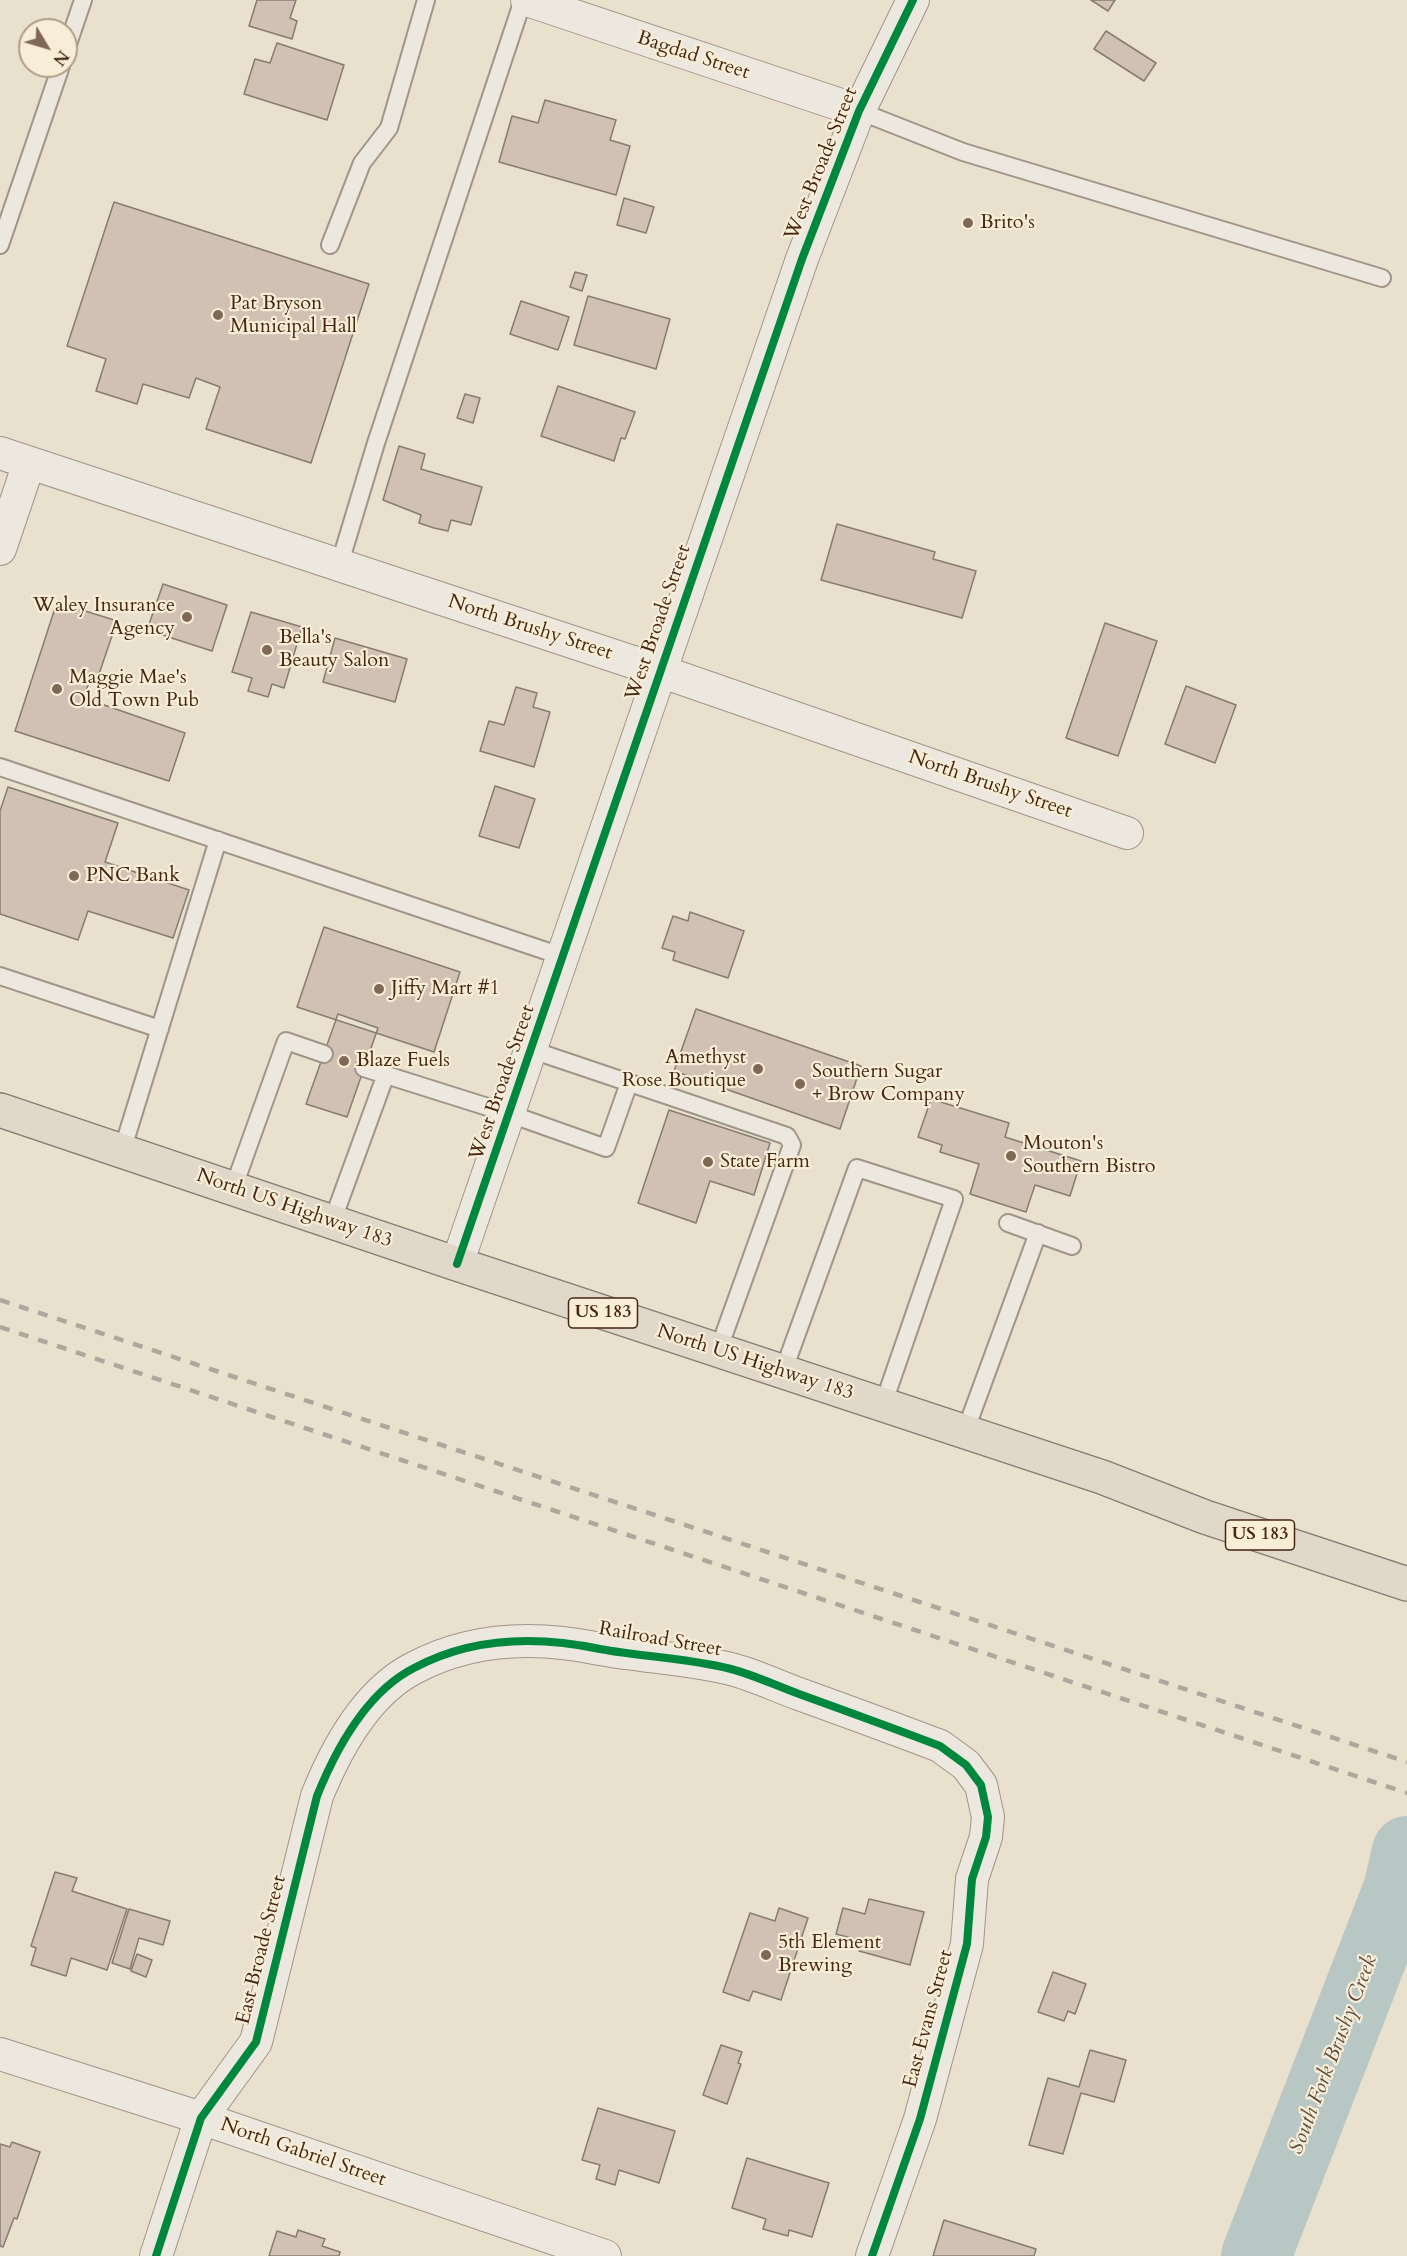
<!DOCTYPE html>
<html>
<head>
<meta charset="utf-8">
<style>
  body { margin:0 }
  #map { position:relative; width:1407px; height:2256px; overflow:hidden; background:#e9e0ce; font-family:Cardo,serif }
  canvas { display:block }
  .north { position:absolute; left:18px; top:18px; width:60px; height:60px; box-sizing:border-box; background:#f8edd7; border:2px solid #b19e89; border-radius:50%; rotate:128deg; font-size:16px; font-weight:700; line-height:24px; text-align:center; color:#462714 }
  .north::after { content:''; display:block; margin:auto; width:21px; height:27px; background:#7f6855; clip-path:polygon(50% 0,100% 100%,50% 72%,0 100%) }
</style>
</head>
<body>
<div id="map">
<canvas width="1407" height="2256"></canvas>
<div class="north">N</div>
</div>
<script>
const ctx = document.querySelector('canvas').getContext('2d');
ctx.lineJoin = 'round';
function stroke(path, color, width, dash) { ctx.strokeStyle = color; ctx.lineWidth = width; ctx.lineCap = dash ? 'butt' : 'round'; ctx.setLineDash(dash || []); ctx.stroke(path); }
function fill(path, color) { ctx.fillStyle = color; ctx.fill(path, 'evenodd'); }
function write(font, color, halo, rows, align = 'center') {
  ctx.font = font + ' Cardo,serif'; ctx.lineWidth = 4.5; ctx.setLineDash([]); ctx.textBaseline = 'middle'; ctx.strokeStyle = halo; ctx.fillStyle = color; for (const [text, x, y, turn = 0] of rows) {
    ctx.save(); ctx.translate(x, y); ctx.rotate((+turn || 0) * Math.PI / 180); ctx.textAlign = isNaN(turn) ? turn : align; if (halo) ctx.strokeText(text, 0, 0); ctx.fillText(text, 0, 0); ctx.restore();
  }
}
stroke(new Path2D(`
  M1256,2256L1398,1890L1407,1851`), '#b8c6c4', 70);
const building = new Path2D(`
  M257,0H296L290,18L297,21L292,39L249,26Z
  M1091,0H1115L1108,11Z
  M1106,31L1156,63L1144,81L1094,49Z
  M277,43L344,65L327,120L244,94L255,59L270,63Z
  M545,100L616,120L610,140L630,146L616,195L499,162L512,116L538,123Z
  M624,198L654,207L646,233L617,225Z
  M114,202L369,284L311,463L206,429L220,387L196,378L189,398L143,384L137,404L96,391L106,359L67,346Z
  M575,272L587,275L582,291L570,287Z
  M588,296L670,319L656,369L574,345Z
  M521,301L569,317L558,350L510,334Z
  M558,386L635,412L625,439L621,438L614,461L541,436Z
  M465,394L480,398L473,423L457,418Z
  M399,446L425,454L421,469L482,487L471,525L451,520L448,531L434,528L419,523L421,515L383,500Z
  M837,524L935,552L933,559L976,571L962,618L821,580Z
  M163,584L227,605L212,651L147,630Z
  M57,602L117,621L97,680L90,678L84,698L185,733L169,781L15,731Z
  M251,612L302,627L284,688L272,684L268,697L248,691L252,678L232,672Z
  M1105,623L1157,641L1118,756L1066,738Z
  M335,638L407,659L395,702L323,682Z
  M1186,686L1236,705L1215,763L1165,744Z
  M516,687L537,693L533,707L550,712L534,767L480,751L489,721L504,725Z
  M495,786L535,799L519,848L479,836Z
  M8,787L118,823L105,862L189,890L173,938L88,911L78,940L0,914V811Z
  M690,912L744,931L728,978L673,960L675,952L662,948L673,916L688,921Z
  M324,927L460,972L434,1052L297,1007Z
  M696,1009L861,1066L840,1129L674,1071Z
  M338,1014L378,1028L347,1117L306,1104Z
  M931,1099L1009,1123L1005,1137L1081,1161L1070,1196L1035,1185L1026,1212L970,1194L979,1164L940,1152L942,1145L918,1137Z
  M669,1110L770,1143L754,1195L710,1181L696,1223L638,1203Z
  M55,1872L77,1878L72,1891L127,1909L107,1970L71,1958L66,1976L31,1965L36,1948L31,1946Z
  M869,1899L924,1912L910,1965L859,1951L862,1941L836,1934L843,1908L865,1914Z
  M779,1908L808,1918L781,2000L753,1991L749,2001L723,1992L750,1913L775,1921Z
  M129,1909L170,1921L163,1945L139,1938L130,1969L112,1963Z
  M137,1954L152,1960L146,1977L131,1971Z
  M1053,1972L1086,1984L1075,2014L1068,2011L1064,2021L1038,2012Z
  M721,2045L742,2052L738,2063L741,2064L727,2104L703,2095Z
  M1090,2050L1126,2060L1114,2102L1081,2093L1063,2154L1029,2145L1048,2078L1079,2087Z
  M598,2108L675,2131L659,2183L619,2170L615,2185L596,2179L600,2165L582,2160Z
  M12,2142L40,2152L17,2219L14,2218L3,2247L0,2246V2144L10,2147Z
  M747,2158L829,2183L812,2237L789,2230L788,2236L763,2229L766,2219L732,2208Z
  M944,2220L1036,2249L1034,2256H933Z
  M298,2230L325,2239L322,2246L340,2252L339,2256H269L277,2231L296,2237Z`);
fill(building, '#d1c1b4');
stroke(building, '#877c70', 1.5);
const service = new Path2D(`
  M66,50L83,0
  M859,111L963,152L1382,278
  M0,245L61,66
  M330,245L362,163L389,128L426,0
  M339,566L376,443L523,0
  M0,767L564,957
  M0,976L160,1029
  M532,1050L787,1136L792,1145L718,1351
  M364,1068L510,1114L606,1148L629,1083
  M122,1151L218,840
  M233,1189L286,1041L324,1054
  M332,1222L386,1074
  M1008,1223L1072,1246
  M783,1372L857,1168L954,1199L883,1405
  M965,1432L1038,1233`);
const minor = new Path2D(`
  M527,0L859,111
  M0,453L660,671L1127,833
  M0,549L29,463
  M457,1264L802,259L859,111L913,0
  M0,2054L201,2118L605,2256
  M156,2256L201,2118L256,2042L317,1796C336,1749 367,1692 414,1668C472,1637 538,1636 600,1649C643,1657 688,1658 731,1669C754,1675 777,1686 799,1694C846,1711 893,1728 940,1746L966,1765L981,1785L988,1817L986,1837L972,1879L967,1944L920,2119L872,2256`);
const primary = new Path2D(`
  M0,1110L457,1264L1102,1477L1205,1517L1407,1584`);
stroke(service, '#9f9589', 20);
stroke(minor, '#9f9589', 34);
stroke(primary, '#877c70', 36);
stroke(service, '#ece8df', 16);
stroke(minor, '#ece8df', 32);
stroke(primary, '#e0d8ca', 33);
stroke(new Path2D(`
  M0,1300L1407,1762
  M0,1327L1407,1793`), '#aea79e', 4.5, [10, 10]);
stroke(new Path2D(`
  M457,1264L802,259L859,111L913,0
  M156,2256L201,2118L256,2042L317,1796C336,1749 367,1692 414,1668C472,1637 538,1636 600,1649C643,1657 688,1658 731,1669C754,1675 777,1686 799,1694C846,1711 893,1728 940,1746L966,1765L981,1785L988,1817L986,1837L972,1879L967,1944L920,2119L872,2256`), '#00873e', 8);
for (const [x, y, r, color] of [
  [968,223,6,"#7f6855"],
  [218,315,6,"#7f6855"],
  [187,617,6,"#7f6855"],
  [267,650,6,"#7f6855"],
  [57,689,6,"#7f6855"],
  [74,876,6,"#7f6855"],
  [379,989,6,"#7f6855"],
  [344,1061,6,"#7f6855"],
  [758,1069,6,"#7f6855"],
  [800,1084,6,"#7f6855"],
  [1011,1156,6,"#7f6855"],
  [708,1162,6,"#7f6855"],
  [766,1955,6,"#7f6855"]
]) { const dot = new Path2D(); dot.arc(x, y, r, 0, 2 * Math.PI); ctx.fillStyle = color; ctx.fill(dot); stroke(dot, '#f8edd7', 2); }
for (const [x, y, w] of [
  [603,1313,69],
  [1260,1535,69]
]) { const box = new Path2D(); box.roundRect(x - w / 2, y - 15, w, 30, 4.5); ctx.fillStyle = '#f8edd7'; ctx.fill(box); stroke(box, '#462714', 1.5); }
write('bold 18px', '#462714', null, [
  ["US 183",603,1313],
  ["US 183",1260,1535]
]);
write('20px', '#462714', '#f8edd7', [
  ["Bagdad Street",693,56,18],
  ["West Broade Street",822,164,-68],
  ["West Broade Street",659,623,-71],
  ["North Brushy Street",530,628,18],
  ["North Brushy Street",990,785,19],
  ["West Broade Street",503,1083,-71],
  ["North US Highway 183",294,1209,19],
  ["North US Highway 183",755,1363,18],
  ["Railroad Street",660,1640,10],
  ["East Broade Street",262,1950,-76],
  ["East Evans Street",929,2019,-75],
  ["North Gabriel Street",303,2153,19]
]);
write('20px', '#462714', '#f8edd7', [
  ["Brito's",980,223],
  ["Pat Bryson",230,304],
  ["Municipal Hall",230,327],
  ["Waley Insurance",175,606,"right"],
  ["Agency",175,629,"right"],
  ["Bella's",279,638],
  ["Beauty Salon",279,661],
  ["Maggie Mae's",69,678],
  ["Old Town Pub",69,701],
  ["PNC Bank",86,876],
  ["Jiffy Mart #1",391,989],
  ["Amethyst",746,1058,"right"],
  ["Rose Boutique",746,1081,"right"],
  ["Blaze Fuels",356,1061],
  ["Southern Sugar",812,1072],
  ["+ Brow Company",812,1095],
  ["Mouton's",1023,1144],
  ["Southern Bistro",1023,1167],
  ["State Farm",720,1162],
  ["5th Element",778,1943],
  ["Brewing",778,1966]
], 'left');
write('italic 21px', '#5d4c3f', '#f8edd7', [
  ["South Fork Brushy Creek",1334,2055,-69]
]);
</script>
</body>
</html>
